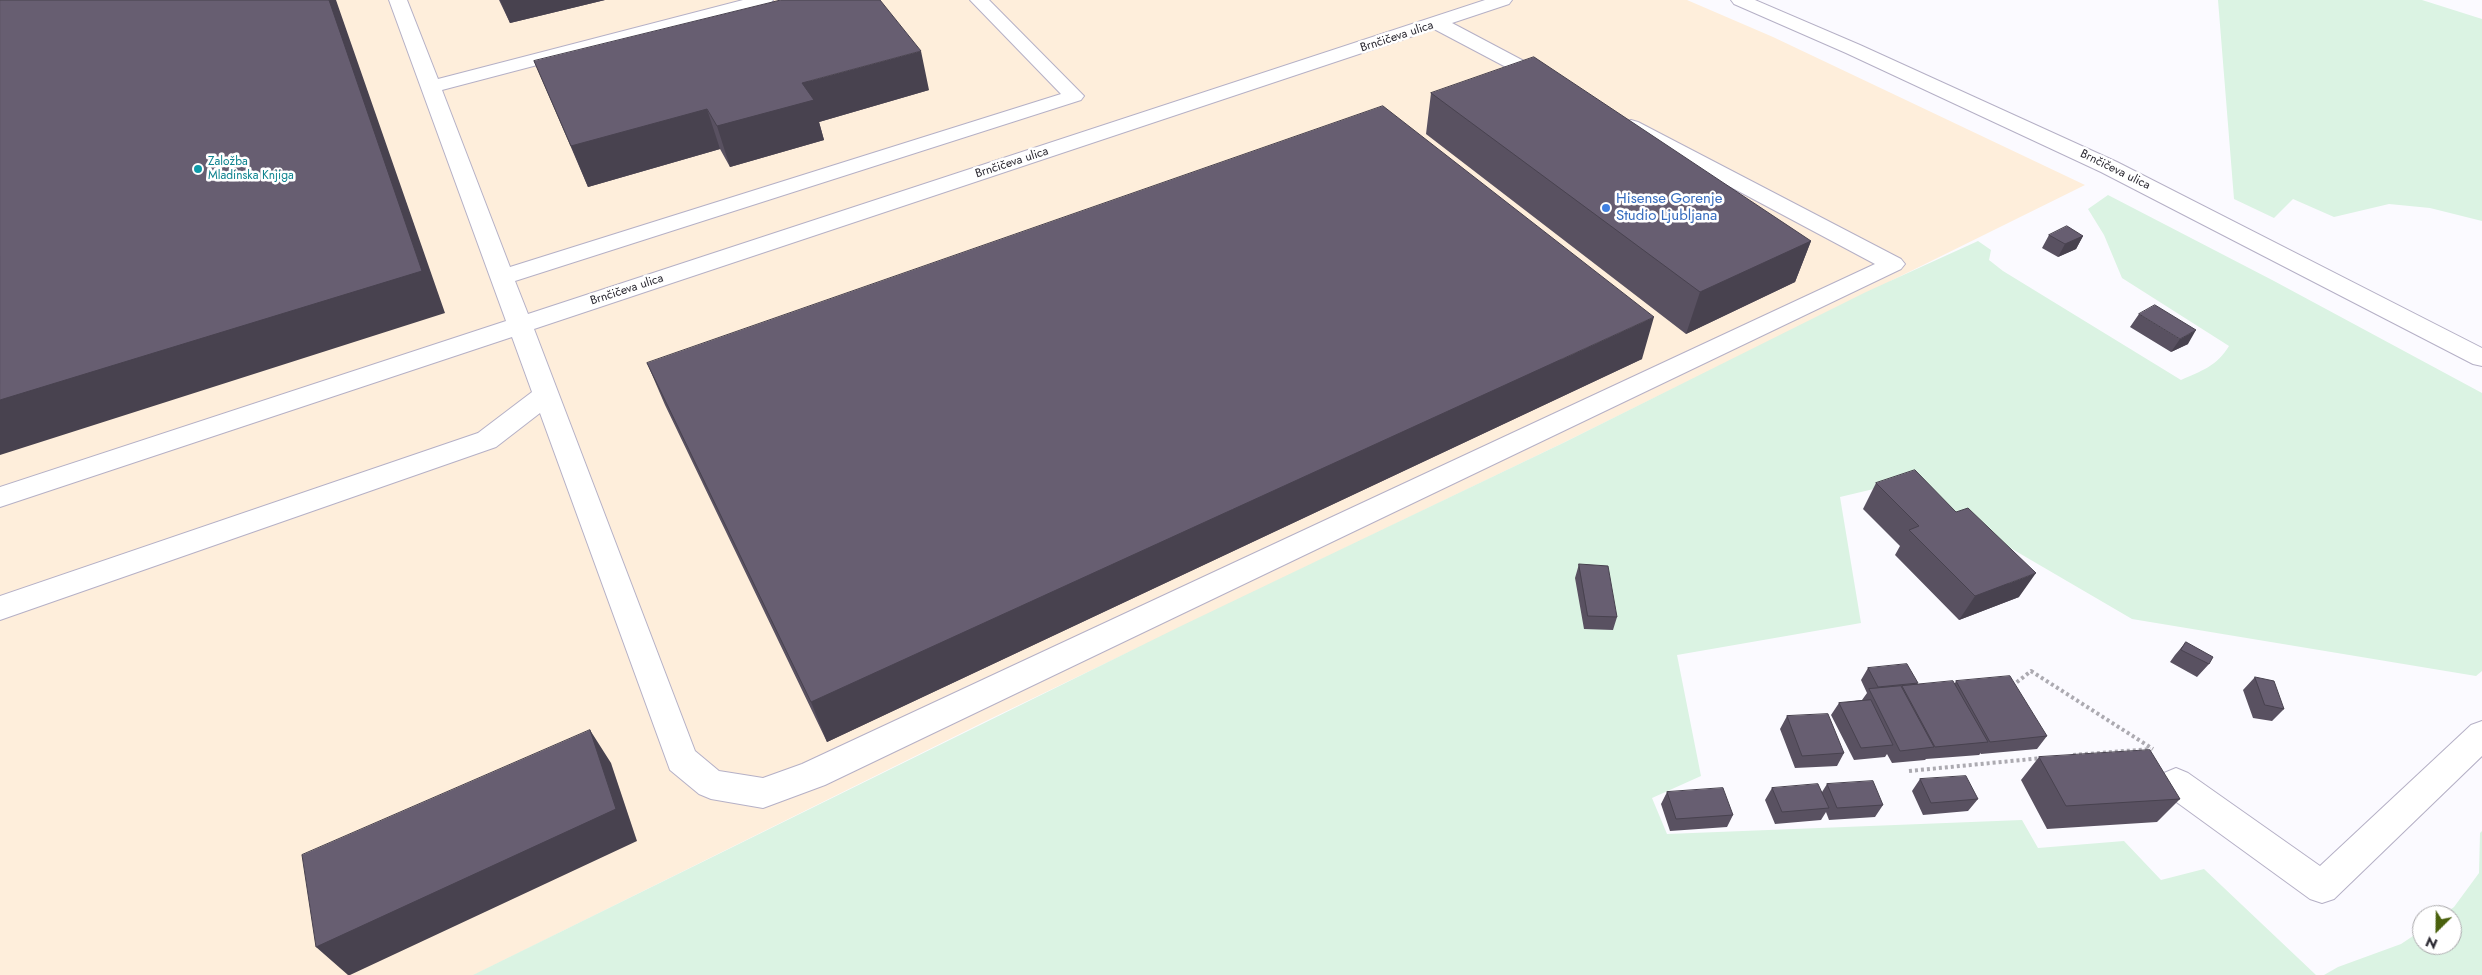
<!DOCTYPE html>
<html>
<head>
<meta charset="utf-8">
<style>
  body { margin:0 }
  #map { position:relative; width:2482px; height:975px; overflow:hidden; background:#fbfaff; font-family:Jost,sans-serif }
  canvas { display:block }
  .north { position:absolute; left:2412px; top:905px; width:50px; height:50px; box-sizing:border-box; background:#fff; border:1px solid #a9a8ab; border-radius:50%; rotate:203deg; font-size:14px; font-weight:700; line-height:20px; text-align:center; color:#27252e }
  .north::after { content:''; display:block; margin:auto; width:18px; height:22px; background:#4a610d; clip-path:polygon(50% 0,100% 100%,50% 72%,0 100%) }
</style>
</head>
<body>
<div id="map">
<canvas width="2482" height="975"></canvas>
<div class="north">N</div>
</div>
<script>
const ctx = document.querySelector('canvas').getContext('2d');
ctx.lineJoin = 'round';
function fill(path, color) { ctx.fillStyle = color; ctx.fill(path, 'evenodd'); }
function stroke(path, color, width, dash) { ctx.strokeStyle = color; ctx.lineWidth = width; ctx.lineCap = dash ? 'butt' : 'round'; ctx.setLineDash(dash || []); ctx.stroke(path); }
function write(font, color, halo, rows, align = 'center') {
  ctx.font = font + ' Jost,sans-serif'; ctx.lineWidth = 5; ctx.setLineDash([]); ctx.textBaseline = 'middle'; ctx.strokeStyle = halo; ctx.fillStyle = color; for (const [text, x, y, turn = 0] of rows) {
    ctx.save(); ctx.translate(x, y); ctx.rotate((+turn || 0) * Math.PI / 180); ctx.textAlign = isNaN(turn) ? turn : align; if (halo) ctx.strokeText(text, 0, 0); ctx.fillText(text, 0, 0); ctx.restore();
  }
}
fill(new Path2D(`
  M0,0H1687L1773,37L2085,185L1563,443L990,719L474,975H0Z`), '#feeedb');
fill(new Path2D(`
  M2218,0H2422L2482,19V221L2430,208L2389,204L2334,217L2293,199L2274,218L2234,199Z
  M2108,195L2274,281L2482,393V671L2476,676L2132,619L1899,483L1840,497L1861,623L1677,655L1701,776L1652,798L1667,834L2022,820L2038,848L2124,841L2161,880L2204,869L2316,975H473L1181,626L1563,443L1866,292L1978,241L1991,250L1989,260L2003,271L2181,380C2201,371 2217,366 2229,346L2122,278L2104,235L2088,209Z
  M2482,831V975H2324L2338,967L2401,944L2422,930V945H2452V915H2443L2454,907L2479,873L2480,833Z`), '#dbf3e3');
const minor = new Path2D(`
  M389,0H407L438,79L743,0H773L770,4L442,90L510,267L1061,94L970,0H989L1084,96L1081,100L515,281L528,314L1485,0H1512L1509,4L1452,23L1554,77L1557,81L1554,85L1547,87L1540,85L1434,29L534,329L695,751L719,771L763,778L802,764L1875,264L1624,130L1621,126L1624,122L1631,120L1638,122L1901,259L1905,264L1901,269L825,785L763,808L711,799L699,794L670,770L540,413L496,447L0,620V596L478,433L532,392L512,337L0,507V487L506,321Z
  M1731,0H1755L1860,45L2117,162L2482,348V366L2473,364L2101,172L1846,53L1734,4Z
  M2482,721V756L2334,899L2322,903L2310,899L2164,793L2159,783L2164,773L2176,768L2188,773L2320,866L2471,725Z`);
stroke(minor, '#b5b0c6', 2);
stroke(new Path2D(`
  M2012,686L2031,671L2153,749
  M2073,755L2151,749
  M1909,771L2042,758`), '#acaab1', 4, [3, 3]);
fill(minor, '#fff');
fill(new Path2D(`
  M499,0H605L510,23Z
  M534,61L929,90L819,122L824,140L730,167L720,149L588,187Z
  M1431,93L1811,241L1795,282L1686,334L1426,134Z
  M2049,235L2083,236L2076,249L2058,257L2042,248Z
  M2139,314L2188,344L2171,352L2130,327Z
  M1642,359L827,742L665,405L647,363Z
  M1876,483L1956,512L2019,597L1959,620L1895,555L1900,546L1863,509Z
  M1579,564L1617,617L1613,630L1584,629L1575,578Z
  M2186,642L2209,664L2197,677L2170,662L2175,655Z
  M1868,668L1918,683L1917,684L1955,683L1956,681L2047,736L2037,749L1981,754V753L1979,755L1926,759L1925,760L1892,763L1887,754L1885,757L1854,760L1831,715L1839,703L1862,700L1867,693L1861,680Z
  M2255,677L2284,709L2272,721L2253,718L2243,690Z
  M1787,716L1844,753L1837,766L1795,768L1780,729Z
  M2039,757L2180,799L2157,822L2047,829L2021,780Z
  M1920,779L1978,799L1968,811L1923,815L1912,791Z
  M1827,784L1883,805L1875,817L1829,820L1826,812L1821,820L1775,824L1765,800L1772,788L1822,792Z
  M1667,792L1733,815L1727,827L1670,831L1661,804Z`), '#595161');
fill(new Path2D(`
  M329,0H336L445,313L0,455V400Z
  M500,0H605L510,23Z
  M921,51L929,90L819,122L824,140L730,167L717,126L802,83Z
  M707,109L720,149L588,187L571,146Z
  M2083,236L2076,249L2058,257L2065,244Z
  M1811,241L1795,282L1686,334L1700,292Z
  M1654,317L1642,359L827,742L811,702Z
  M2196,330L2188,344L2171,352L2180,339Z
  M2036,573L2019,597L1959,620L1975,596Z
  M590,730L611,763L637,841L350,975H348L316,947Z`), '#48424f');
const building = new Path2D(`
  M0,0H329L422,271L0,400Z
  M781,0H880L921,51L802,83L814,100L717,126L707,109L571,146L534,61Z
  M1534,57L1811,241L1700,292L1431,93Z
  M1383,106L1654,317L811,702L647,363Z
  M2067,226L2083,236L2065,244L2049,235Z
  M2155,305L2196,330L2180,339L2139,314Z
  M1915,470L1956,512L1968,508L2036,573L1975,596L1909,530L1919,526L1876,483Z
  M1579,564L1608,566L1617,617L1588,616Z
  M2186,642L2213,657L2209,664L2181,650Z
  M1907,664L1918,683L1878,687L1868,668Z
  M2010,676L2047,736L1990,742L1956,681Z
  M2255,677L2274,681L2284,709L2265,705Z
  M1953,681L1988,742L1935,747L1902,686Z
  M1901,686L1934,747L1900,751L1869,689Z
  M1871,700L1893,745L1861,748L1839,703Z
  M1828,714L1844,753L1802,756L1787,716Z
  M590,730L616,809L316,947L302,855Z
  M2150,750L2180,799L2066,806L2039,757Z
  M1966,776L1978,799L1931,803L1920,779Z
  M1873,781L1883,805L1837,808L1827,784Z
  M1818,784L1829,808L1782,812L1772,788Z
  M1723,788L1733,815L1676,819L1667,792Z`);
fill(building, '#675e71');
stroke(building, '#48424f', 1);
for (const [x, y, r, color] of [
  [198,169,5,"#0f9aa8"],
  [1606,208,5,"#3f7fe0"]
]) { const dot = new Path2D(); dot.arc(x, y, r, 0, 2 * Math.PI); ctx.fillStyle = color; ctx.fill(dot); stroke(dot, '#fff', 2); }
write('12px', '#27252e', '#fff', [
  ["Brnčičeva ulica",1397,37,-18],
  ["Brnčičeva ulica",1012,163,-18],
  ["Brnčičeva ulica",2115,170,26],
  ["Brnčičeva ulica",627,290,-18]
]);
write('12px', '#0d838f', '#fff', [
  ["Založba",208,162],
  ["Mladinska Knjiga",208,176]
], 'left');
write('15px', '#366cbe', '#fff', [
  ["Hisense Gorenje",1616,199],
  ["Studio Ljubljana",1616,216]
], 'left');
</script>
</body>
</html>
